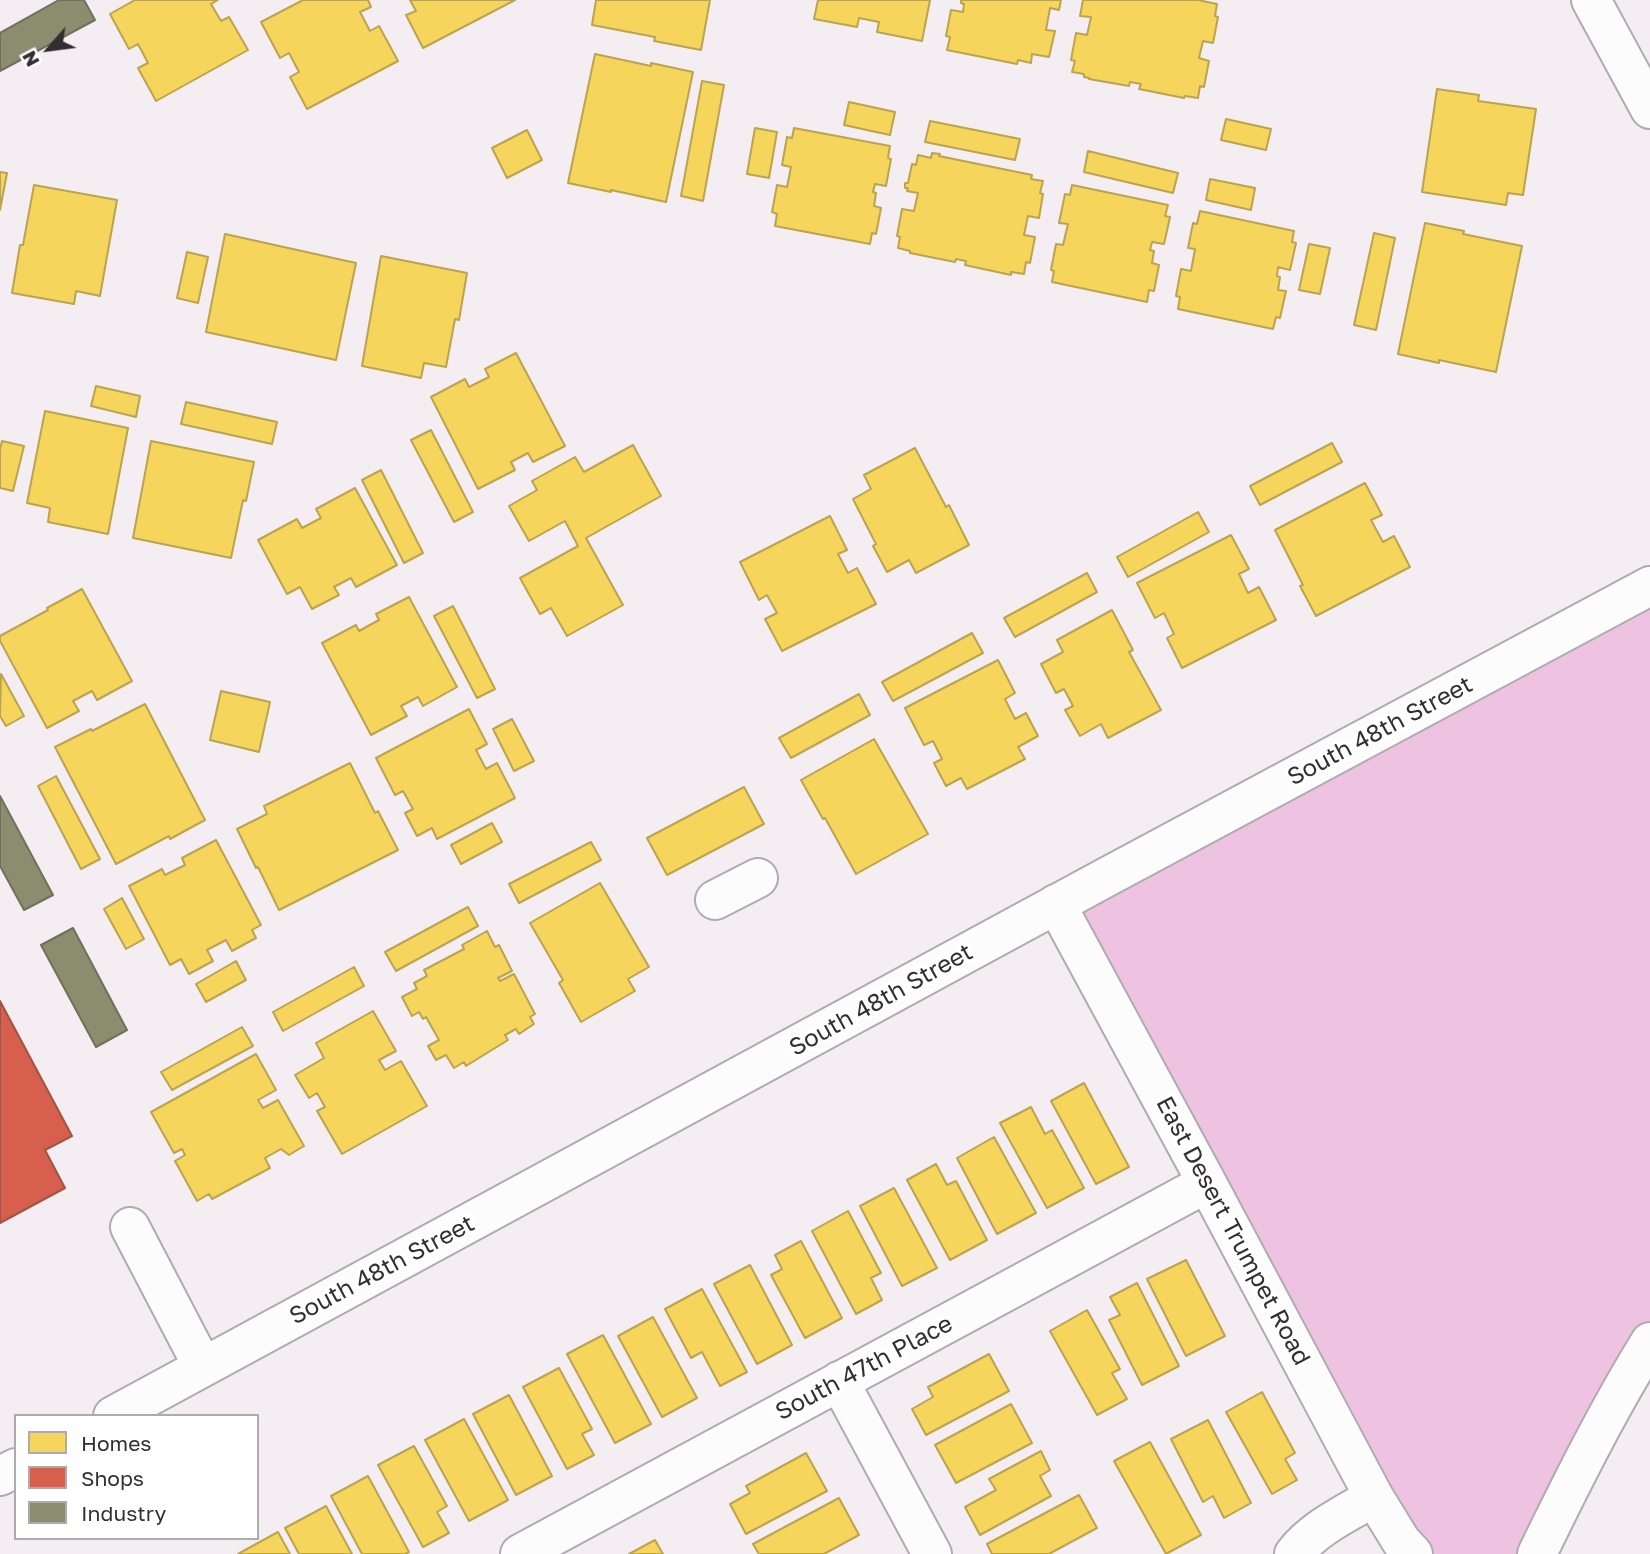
<!DOCTYPE html>
<html>
<head>
<meta charset="utf-8">
<style>
  body { margin:0 }
  #map { position:relative; width:1650px; height:1554px; overflow:hidden; background:#f4edf2; font-family:"Golos Text",sans-serif }
  canvas { display:block }
  .legend { position:absolute; left:14px; top:1414px; width:245px; height:126px; box-sizing:border-box; background:#fff; border:2px solid #adabad; margin:0; padding:9px 12px; list-style:none; font-size:21px; color:#332e32 }
  .legend li { display:flex; align-items:center; gap:14px; height:35px }
  .legend b { width:35px; border:2px solid #adabad }
  .north { position:absolute; left:14px; top:14px; width:70px; height:70px; -webkit-text-stroke:5px #fff; paint-order:stroke; rotate:242deg; font-size:19px; font-weight:700; line-height:28px; text-align:center; color:#332e32 }
  .north::after { content:''; display:block; margin:auto; width:24px; height:32px; background:#332e32; clip-path:polygon(50% 0,100% 100%,50% 72%,0 100%) }
</style>
</head>
<body>
<div id="map">
<canvas width="1650" height="1554"></canvas>
<ul class="legend">
<li><b style="height:19px;background:#f6d55c"></b>Homes</li>
<li><b style="height:19px;background:#d6604d"></b>Shops</li>
<li><b style="height:19px;background:#8c8c6e"></b>Industry</li>
</ul>
<div class="north">N</div>
</div>
<script>
const ctx = document.querySelector('canvas').getContext('2d');
ctx.lineJoin = 'round';
function fill(path, color) { ctx.fillStyle = color; ctx.fill(path, 'evenodd'); }
function stroke(path, color, width, dash) { ctx.strokeStyle = color; ctx.lineWidth = width; ctx.lineCap = dash ? 'butt' : 'round'; ctx.setLineDash(dash || []); ctx.stroke(path); }
function write(font, color, halo, rows, align = 'center') {
  ctx.font = font + ' "Golos Text",sans-serif'; ctx.lineWidth = 7; ctx.setLineDash([]); ctx.textBaseline = 'middle'; ctx.strokeStyle = halo; ctx.fillStyle = color; for (const [text, x, y, turn = 0] of rows) {
    ctx.save(); ctx.translate(x, y); ctx.rotate((+turn || 0) * Math.PI / 180); ctx.textAlign = isNaN(turn) ? turn : align; if (halo) ctx.strokeText(text, 0, 0); ctx.fillText(text, 0, 0); ctx.restore();
  }
}
fill(new Path2D(`
  M1650,586V1342L1537,1554H1413L1057,904Z`), '#eec3e2');
const homes = new Path2D(`
  M135,0H218L211,4L221,21L229,17L248,50L156,101L138,68L148,63L138,44L129,49L110,14Z
  M303,0H368L371,7L360,12L370,31L379,26L398,61L307,109L290,77L299,72L289,53L280,58L261,22Z
  M410,0H515L423,48L406,15L416,11Z
  M596,0H710L701,50L654,41L655,37L592,25Z
  M818,0H930L922,41L877,32L879,22L859,18L857,27L814,19Z
  M961,0H1061L1059,10L1050,8L1046,30L1055,31L1049,57L1032,54L1031,63L1018,60L1017,64L947,50L950,37L946,36L951,10L963,12L964,4L961,3Z
  M1083,0H1198L1217,4L1215,16L1218,17L1213,43L1203,41L1199,58L1209,61L1204,87L1200,86L1198,98L1185,96L1184,98L1139,89L1141,84L1130,82L1129,86L1089,79V78L1084,77V74L1072,72L1075,61L1071,60L1076,33L1087,35L1091,17L1080,16Z
  M595,54L651,66V63L693,72L666,202L611,190V192L568,183Z
  M702,81L724,85L703,201L681,196Z
  M1437,89L1479,95L1478,101L1536,109L1523,195L1508,193L1506,205L1422,192Z
  M849,102L895,112L890,135L844,125Z
  M1226,119L1271,129L1266,150L1221,140Z
  M930,121L1020,139L1015,160L925,142Z
  M755,128L777,132L769,178L747,174Z
  M794,128L890,146L888,158L891,159L886,186L875,184L873,192L876,193L874,206L881,208L876,234L872,233L870,244L775,226L777,214L772,212L777,185L787,187L791,167L782,165L787,137L792,138Z
  M527,130L542,160L507,178L492,148Z
  M1088,151L1178,173L1173,193L1084,172Z
  M932,153L940,154L939,156L1032,175L1031,179L1043,181L1040,193L1043,194L1039,218L1028,216L1024,235L1035,237L1030,263L1026,262L1024,274L1011,272V275L965,265L966,261L956,259L955,262L910,253V251L898,248L900,237L897,236L902,209L914,211L918,193L907,191L908,188H905V183H908L912,164L916,165L918,155L931,158Z
  M0,172L7,173L0,210Z
  M1210,179L1255,188L1251,210L1206,200Z
  M34,185L117,200L100,296L76,291L74,304L12,293L20,245H23Z
  M1072,185L1168,205L1165,216L1170,217L1164,244L1152,242L1150,250L1154,251L1152,263L1159,265L1154,291L1149,290L1147,302L1052,282L1054,271L1051,270L1056,244L1063,245L1068,224L1059,223L1065,194L1070,195Z
  M1200,211L1294,231L1292,242L1296,243L1290,270L1278,267L1277,276L1280,277L1278,290L1286,291L1280,318L1276,317L1273,329L1178,309L1180,297L1176,296L1181,269L1191,271L1195,249L1188,248L1193,223L1197,224Z
  M1425,223L1464,231L1463,234L1522,246L1496,372L1439,360V363L1398,354Z
  M1374,233L1395,238L1376,330L1354,325Z
  M225,234L356,263L336,360L206,332Z
  M1309,244L1330,248L1320,294L1299,290Z
  M187,252L208,257L198,303L177,298Z
  M381,256L467,273L459,320L455,319L446,367L424,363L421,378L362,366Z
  M516,353L565,446L533,462L528,453L511,462L515,470L478,489L431,397L465,379L469,387L489,377L485,369Z
  M96,386L140,396L136,417L91,406Z
  M186,402L277,422L272,444L181,424Z
  M45,411L128,428L108,534L48,522L50,508L27,503Z
  M431,430L473,512L454,522L411,440Z
  M2,441L24,446L13,491L0,488V449Z
  M151,441L254,462L246,501L243,500L231,558L133,538Z
  M1332,443L1342,462L1260,505L1250,486Z
  M633,445L661,496L586,538L623,605L567,636L551,608L540,614L520,578L578,546L565,521L529,541L509,506L537,490L532,481L575,457L584,472Z
  M915,448L946,507L949,505L969,545L916,573L909,560L887,572L873,546L876,544L853,499L871,489L864,475Z
  M381,470L423,553L404,563L362,480Z
  M1365,483L1382,515L1371,520L1383,542L1394,536L1410,567L1316,616L1300,586L1303,585L1275,530Z
  M355,488L397,565L356,587L351,578L334,587L339,595L312,609L300,587L287,594L258,540L297,519L302,528L321,518L316,509Z
  M1198,512L1209,532L1128,577L1117,557Z
  M830,516L847,550L838,554L848,573L857,568L876,604L782,651L765,619L777,613L767,595L759,600L740,562Z
  M1231,535L1249,569L1239,574L1248,593L1259,587L1276,620L1182,668L1167,638L1174,634L1164,613L1155,618L1137,583Z
  M1087,573L1097,592L1015,637L1004,618Z
  M82,589L132,681L97,700L92,691L73,701L79,711L47,728L0,641V636L48,610L47,608Z
  M409,597L457,687L423,706L418,697L401,706L407,716L371,735L322,643L356,625L359,631L379,620L376,614Z
  M453,606L495,689L477,698L434,616Z
  M1112,610L1133,650L1129,652L1161,710L1108,738L1101,724L1080,736L1065,710L1073,706L1064,689L1056,693L1041,664L1063,652L1057,640Z
  M972,633L983,653L893,701L882,682Z
  M998,660L1015,693L1005,699L1015,719L1026,713L1038,736L1018,747L1025,759L967,789L961,778L946,786L934,763L942,759L933,741L924,745L905,708Z
  M1,674L24,716L6,726L0,716Z
  M221,691L270,702L259,752L210,740Z
  M859,694L870,715L791,758L779,738Z
  M145,704L205,820L170,839L169,836L116,864L55,747L91,729L92,731Z
  M469,709L487,744L476,750L486,769L497,763L515,798L437,839L432,828L417,836L405,813L413,809L403,791L395,795L376,758Z
  M512,719L534,761L514,771L493,729Z
  M874,739L928,834L856,874L825,818L823,819L801,780Z
  M350,763L375,813L378,811L398,850L279,910L258,867L256,868L237,829L267,814L264,806Z
  M56,776L100,859L81,869L38,786Z
  M744,787L764,824L667,875L647,838Z
  M492,823L502,842L461,864L451,845Z
  M216,840L261,925L252,930L256,938L232,951L226,940L207,950L213,961L189,974L181,959L170,965L129,886L162,869L165,875L185,865L182,858Z
  M591,842L601,860L519,903L509,884Z
  M600,883L649,967L628,979L635,991L581,1022L559,983L563,980L530,923Z
  M122,898L144,939L126,949L104,909Z
  M468,907L478,926L396,971L385,952Z
  M487,931L495,947L499,945L512,971L498,978L500,981L514,974L535,1014L530,1017L534,1024L519,1034L516,1029L505,1035L508,1040L466,1066L464,1062L454,1068L446,1055L436,1060L428,1046L439,1040L426,1017L423,1019L419,1012L412,1016L402,997L417,989L414,983L427,976L424,970L464,949L462,945Z
  M236,961L246,980L206,1002L196,984Z
  M354,967L364,986L283,1031L273,1012Z
  M373,1011L396,1051L379,1060L385,1070L401,1061L427,1106L342,1154L317,1111L325,1107L317,1093L309,1098L295,1075L324,1058L316,1043Z
  M242,1027L253,1046L172,1090L161,1072Z
  M256,1054L276,1090L258,1100L263,1108L278,1100L304,1146L289,1155L281,1149L265,1158L270,1168L212,1199L209,1194L197,1201L175,1161L185,1155L182,1149L174,1153L151,1112Z
  M1084,1083L1129,1167L1096,1184L1051,1101Z
  M1031,1107L1045,1134L1052,1130L1084,1188L1047,1208L1000,1123Z
  M994,1137L1036,1213L997,1234L957,1158Z
  M936,1164L947,1185L956,1181L987,1240L950,1260L907,1180Z
  M894,1188L937,1268L902,1286L860,1206Z
  M848,1211L881,1273L871,1278L882,1300L856,1314L812,1231Z
  M801,1241L842,1318L805,1338L771,1275L782,1269L775,1255Z
  M1186,1260L1225,1336L1186,1356L1147,1279Z
  M750,1265L792,1345L757,1364L714,1284Z
  M1137,1283L1179,1366L1142,1385L1109,1320L1120,1315L1110,1297Z
  M702,1289L747,1372L720,1386L702,1352L691,1358L665,1309Z
  M1087,1310L1120,1369L1112,1373L1127,1399L1097,1415L1050,1331Z
  M653,1317L697,1398L662,1417L618,1336Z
  M603,1335L651,1424L615,1443L567,1354Z
  M989,1354L1009,1391L926,1435L912,1409L933,1397L928,1387Z
  M559,1368L592,1429L582,1434L594,1455L567,1469L523,1387Z
  M1262,1392L1295,1453L1285,1459L1297,1480L1272,1494L1226,1412Z
  M509,1395L552,1476L516,1495L473,1414Z
  M1011,1404L1032,1443L956,1483L935,1445Z
  M464,1419L508,1500L469,1521L425,1440Z
  M1208,1420L1251,1503L1224,1518L1213,1496L1203,1502L1171,1439Z
  M1150,1442L1201,1535L1166,1554L1114,1461Z
  M414,1446L447,1506L437,1512L449,1533L423,1547L378,1465Z
  M1041,1451L1050,1470L1040,1476L1051,1496L980,1535L965,1507L996,1490L989,1479Z
  M806,1453L827,1491L746,1534L730,1504L750,1493L746,1486Z
  M368,1476L409,1552L405,1554H362L331,1496Z
  M1079,1495L1097,1528L1049,1554H992L987,1544Z
  M839,1498L859,1535L824,1554H759L753,1544Z
  M326,1506L352,1554H299L285,1528Z
  M278,1532L290,1554H238Z
  M655,1540L663,1554H629Z`);
fill(homes, '#f6d55c');
stroke(homes, '#bca34f', 2);
const shops = new Path2D(`
  M0,1001L72,1136L45,1150L65,1188L0,1223Z`);
fill(shops, '#d6604d');
stroke(shops, '#a55145', 2);
const industry = new Path2D(`
  M59,0H84L95,20L0,71V33Z
  M0,796L53,895L24,910L0,866Z
  M73,928L127,1030L96,1047L41,945Z`);
fill(industry, '#8c8c6e');
stroke(industry, '#71705c', 2);
const minor = new Path2D(`
  M1591,0L1650,109
  M715,900L758,878
  M1056,904L1207,1183L1374,1497L1401,1541L1413,1554
  M130,1227L203,1367
  M839,1381L932,1554
  M520,1554L1207,1183
  M1294,1554C1314,1528 1347,1513 1374,1497
  M1537,1554C1572,1482 1608,1410 1650,1342`);
const major = new Path2D(`
  M113,1416L1103,879L1650,586
  M0,1476L16,1468`);
stroke(minor, '#b0abae', 42);
stroke(major, '#b0abae', 42);
stroke(minor, '#fdfcfd', 38);
stroke(major, '#fdfcfd', 38);
write('24px', '#332e32', '#fff', [
  ["South 48th Street",1380,731,-28],
  ["South 48th Street",881,1000,-29],
  ["East Desert Trumpet Road",1233,1231,62],
  ["South 48th Street",382,1270,-28],
  ["South 47th Place",864,1368,-28]
]);
</script>
</body>
</html>
